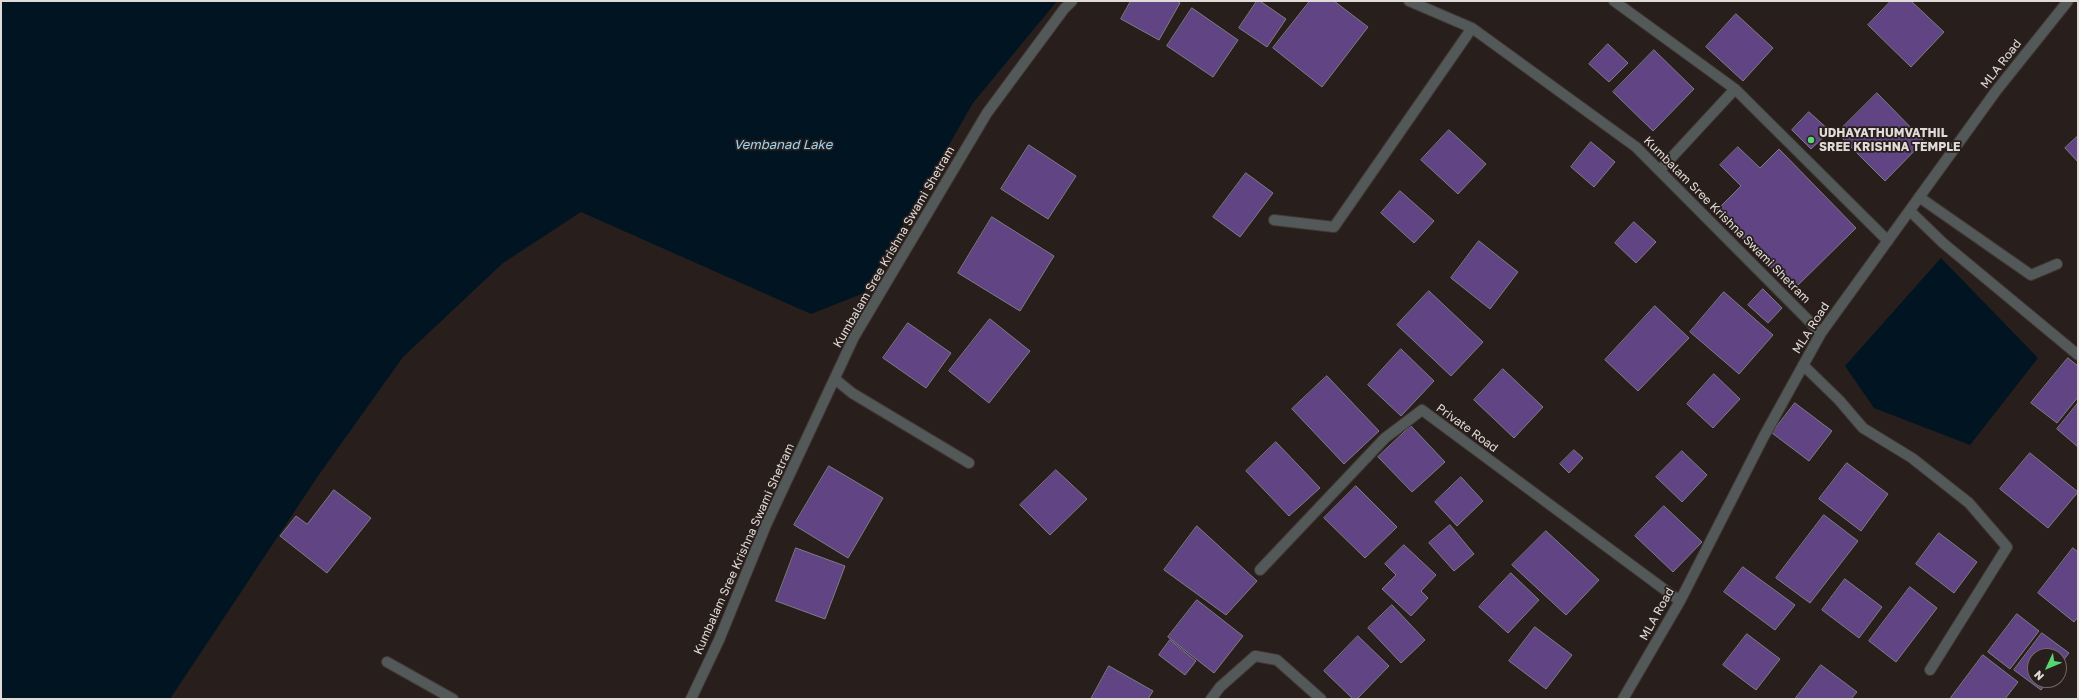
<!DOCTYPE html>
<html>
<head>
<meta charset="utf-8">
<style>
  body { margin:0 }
  #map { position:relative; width:2079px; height:700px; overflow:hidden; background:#281f1c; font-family:"Golos Text",sans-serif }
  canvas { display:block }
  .frame { position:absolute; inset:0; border:2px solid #e1dbd8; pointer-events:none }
  .north { position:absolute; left:2027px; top:648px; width:40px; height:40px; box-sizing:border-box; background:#281f1c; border:1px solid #726a67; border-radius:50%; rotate:226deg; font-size:11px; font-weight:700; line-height:16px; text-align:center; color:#e1dbd8 }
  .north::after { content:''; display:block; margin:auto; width:14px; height:18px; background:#56d671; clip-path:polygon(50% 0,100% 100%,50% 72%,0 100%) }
</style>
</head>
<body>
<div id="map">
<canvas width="2079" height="700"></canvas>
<div class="frame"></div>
<div class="north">N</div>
</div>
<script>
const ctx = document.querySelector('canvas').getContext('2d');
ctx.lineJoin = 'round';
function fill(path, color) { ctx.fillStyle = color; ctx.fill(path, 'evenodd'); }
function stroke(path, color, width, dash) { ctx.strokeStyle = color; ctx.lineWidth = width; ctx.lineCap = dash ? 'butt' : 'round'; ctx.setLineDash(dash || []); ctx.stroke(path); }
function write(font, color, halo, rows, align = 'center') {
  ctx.font = font + ' "Golos Text",sans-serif'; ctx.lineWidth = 3.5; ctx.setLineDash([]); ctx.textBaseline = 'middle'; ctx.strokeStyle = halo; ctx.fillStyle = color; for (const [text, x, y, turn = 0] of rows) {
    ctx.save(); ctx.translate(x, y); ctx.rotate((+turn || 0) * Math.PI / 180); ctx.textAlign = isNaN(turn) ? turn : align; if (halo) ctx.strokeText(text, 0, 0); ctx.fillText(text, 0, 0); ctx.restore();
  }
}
fill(new Path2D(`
  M1,1H1057L973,103L864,293L811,314L581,212L503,263L403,357L318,476L170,699H1Z
  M1941,258L2038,358L1970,445L1874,408L1845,366Z`), '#001421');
const building = new Path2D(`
  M1131,1H1177L1180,3L1159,40L1121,19Z
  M1257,1H1260L1286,19L1267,47L1239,28Z
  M1310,1H1334L1368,27L1322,87L1273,48Z
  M1891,1H1911L1944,32L1911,67L1868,25Z
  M1192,8L1238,40L1213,77L1167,46Z
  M1736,14L1773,48L1743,81L1706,47Z
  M1608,44L1628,63L1609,82L1589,64Z
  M1654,50L1694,89L1653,131L1613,92Z
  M1877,93L1924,141L1885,181L1837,133Z
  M1809,112L1830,131L1811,149L1792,130Z
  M1449,130L1486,164L1458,194L1421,160Z
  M2078,136V162L2065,148Z
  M1591,142L1615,162L1594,187L1571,167Z
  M1029,145L1076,176L1048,219L1001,189Z
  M1738,147L1760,168L1779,149L1856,228L1793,290L1716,211L1741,186L1720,165Z
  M1246,173L1273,193L1240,237L1213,217Z
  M1400,191L1434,221L1414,243L1381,213Z
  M992,217L1054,256L1020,311L958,273Z
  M1634,222L1656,242L1636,263L1615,243Z
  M1479,241L1518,272L1490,309L1451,278Z
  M1763,289L1782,308L1768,323L1748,305Z
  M1429,291L1483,342L1451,376L1397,325Z
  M1724,292L1773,335L1739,374L1690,332Z
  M1655,306L1689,338L1638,391L1605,360Z
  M990,319L1030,351L989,403L949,371Z
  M908,323L951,353L926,388L883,358Z
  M1401,349L1434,381L1401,416L1368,385Z
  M2068,358L2078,366V397L2057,423L2031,403Z
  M1503,369L1543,407L1514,438L1474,400Z
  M1714,374L1740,399L1713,428L1687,404Z
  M1327,376L1379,431L1344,464L1292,409Z
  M1795,403L1832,431L1809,461L1772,433Z
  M2078,403V447L2057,429Z
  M1411,426L1445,462L1412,492L1378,457Z
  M1276,442L1320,488L1289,516L1246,471Z
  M1574,450L1583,458L1569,473L1560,464Z
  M1682,451L1707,475L1682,502L1656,477Z
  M2030,453L2078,492L2048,528L2000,489Z
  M1847,463L1888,494L1861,531L1819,499Z
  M829,466L883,498L848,558L794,525Z
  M1056,470L1087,499L1050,535L1020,505Z
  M1461,477L1483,501L1457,526L1435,502Z
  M1356,486L1397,527L1365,558L1324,518Z
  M334,490L371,518L327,573L280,536L296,516L307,524Z
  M1664,506L1702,542L1673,572L1635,536Z
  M1824,515L1858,541L1810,603L1776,578Z
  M1450,525L1474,554L1454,571L1429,543Z
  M1197,526L1257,581L1226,615L1164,570Z
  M1546,531L1599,580L1566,615L1512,565Z
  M1939,533L1977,562L1954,593L1916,564Z
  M1404,545L1436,575L1421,591L1428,598L1411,616L1382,589L1396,575L1385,564Z
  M796,548L845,566L825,619L776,601Z
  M2073,548L2078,552V617L2074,622L2038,593Z
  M1743,567L1795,605L1775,630L1724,592Z
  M1511,573L1539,600L1508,633L1479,607Z
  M1845,579L1882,607L1859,638L1822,610Z
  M1910,587L1937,608L1896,662L1869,641Z
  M1197,600L1243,636L1214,673L1168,637Z
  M1392,605L1425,640L1401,663L1368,628Z
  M2017,614L2039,631L2010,669L1988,652Z
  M1535,627L1572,655L1546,689L1509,661Z
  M2042,633L2069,653L2059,666V656H2035V680H2048L2041,690L2014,670Z
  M1747,634L1780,659L1756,690L1723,665Z
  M1358,636L1389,666L1357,699H1353L1324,671Z
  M1170,640L1196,661L1185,675L1159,655Z
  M1983,655L2018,682L2005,699H1950Z
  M1821,665L1857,692L1851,699H1795Z
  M1109,666L1153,691L1148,699H1091Z`);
fill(building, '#604483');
stroke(building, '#7f7c85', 1);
const lane = new Path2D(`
  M835,379L852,393L969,463`);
const street = new Path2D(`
  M1409,1L1472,28L1636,147L1821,333
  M1614,1L1735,89L1888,241
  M1660,170L1735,89
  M1919,197L2031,275L2057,264
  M1910,211L1943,243L2078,355
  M1274,220L1334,227L1472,28
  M1803,365L1839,400L1863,428L1912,458L1969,503L2007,547L1930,670
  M1260,570L1385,438L1422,410L1680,601
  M387,662L453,699
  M691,699L719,640L766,525L854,337L987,113L1064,9L1072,1
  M1211,699L1220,687L1255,656L1277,660L1321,699
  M1623,699L1680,601L1764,436L1821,333L1996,91L2068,1`);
stroke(lane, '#423936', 12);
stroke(street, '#423936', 12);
stroke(lane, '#535959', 10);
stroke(street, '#535959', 10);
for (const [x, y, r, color] of [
  [1811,140,4,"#56d671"]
]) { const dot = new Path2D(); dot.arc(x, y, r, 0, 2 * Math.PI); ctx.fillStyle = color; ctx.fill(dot); stroke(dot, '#281f1c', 1.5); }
write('12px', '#e1dbd8', '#281f1c', [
  ["MLA Road",2001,64,-52],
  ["Kumbalam Sree Krishna Swami Shetram",1727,220,45],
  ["Kumbalam Sree Krishna Swami Shetram",894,247,-60],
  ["MLA Road",1811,328,-58],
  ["Private Road",1467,428,36],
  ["Kumbalam Sree Krishna Swami Shetram",744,549,-66],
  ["MLA Road",1657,614,-61]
]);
write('bold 12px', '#e1dbd8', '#281f1c', [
  ["UDHAYATHUMVATHIL",1819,133],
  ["SREE KRISHNA TEMPLE",1819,147]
], 'left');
write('italic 13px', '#98d6f9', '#281f1c', [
  ["Vembanad Lake",783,145]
]);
</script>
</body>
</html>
